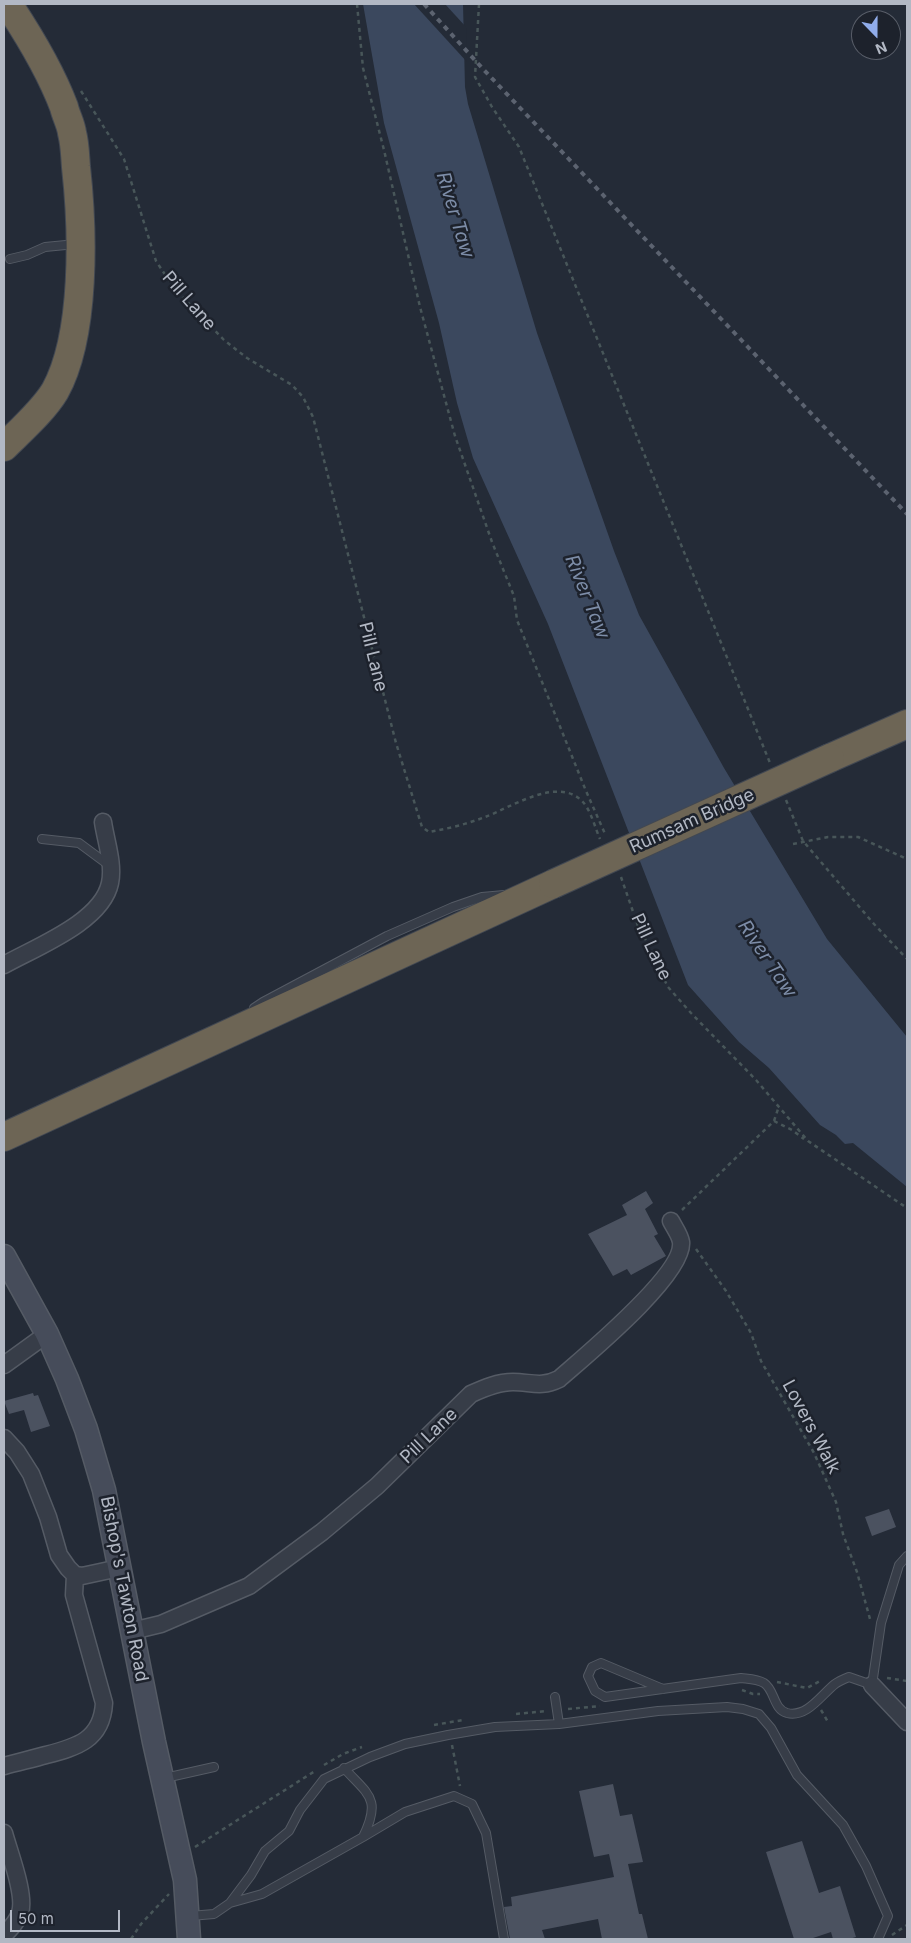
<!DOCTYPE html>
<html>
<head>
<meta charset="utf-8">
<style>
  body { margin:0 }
  #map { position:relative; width:911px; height:1943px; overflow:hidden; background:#242b37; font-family:Inter,sans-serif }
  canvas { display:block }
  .frame { position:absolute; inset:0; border:5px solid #b2b8c4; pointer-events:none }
  .north { position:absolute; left:851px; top:10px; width:50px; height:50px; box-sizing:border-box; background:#1d222c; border:1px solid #595e69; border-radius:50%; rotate:158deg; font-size:14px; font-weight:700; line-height:20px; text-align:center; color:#b2b8c4 }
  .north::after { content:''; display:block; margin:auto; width:18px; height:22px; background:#90acea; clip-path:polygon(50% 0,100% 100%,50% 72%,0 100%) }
  .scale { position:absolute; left:10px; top:1910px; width:110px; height:22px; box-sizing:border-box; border:2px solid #b2b8c4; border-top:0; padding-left:6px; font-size:15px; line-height:18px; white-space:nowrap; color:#b2b8c4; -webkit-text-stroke:4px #1d222c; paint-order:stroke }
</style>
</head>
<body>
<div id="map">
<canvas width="911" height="1943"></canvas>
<div class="frame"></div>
<div class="north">N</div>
<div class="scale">50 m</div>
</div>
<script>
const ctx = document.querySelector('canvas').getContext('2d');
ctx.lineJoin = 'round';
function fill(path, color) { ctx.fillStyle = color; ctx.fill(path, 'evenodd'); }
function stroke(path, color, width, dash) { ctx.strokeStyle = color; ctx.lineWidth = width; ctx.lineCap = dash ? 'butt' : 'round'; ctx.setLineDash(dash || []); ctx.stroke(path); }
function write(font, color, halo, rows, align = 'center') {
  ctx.font = font + ' Inter,sans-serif'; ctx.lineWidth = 5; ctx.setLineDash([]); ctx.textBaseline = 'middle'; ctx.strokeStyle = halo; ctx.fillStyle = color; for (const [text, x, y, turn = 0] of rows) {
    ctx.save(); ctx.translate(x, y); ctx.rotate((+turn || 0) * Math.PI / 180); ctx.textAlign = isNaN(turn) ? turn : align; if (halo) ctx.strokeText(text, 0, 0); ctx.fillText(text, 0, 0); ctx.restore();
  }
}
fill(new Path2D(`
  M363,4H463L465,87L468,104L537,333L614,551L639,615L724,768L827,939L907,1037V1187L853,1143L845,1144L836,1135L820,1125L769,1068L739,1042L688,985L548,624L473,458L457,403L439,323L384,123Z`), '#3b485e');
fill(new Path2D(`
  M414,4H445L466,27L467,62Z`), '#242b37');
fill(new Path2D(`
  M646,1191L653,1203L645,1209L658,1234L654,1236L666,1256L631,1275L627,1269L613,1276L588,1234L627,1215L622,1205Z
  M33,1393L34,1396L38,1395L50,1426L31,1432L24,1410L9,1414L4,1401Z
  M889,1509L896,1527L872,1536L865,1517Z
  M613,1784L620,1816L632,1814L643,1862L628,1864L639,1914H642L648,1939H602L598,1919L542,1930L545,1939H510L504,1907L512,1906L511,1897L614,1877L609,1854L594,1857L579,1791Z
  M802,1841L819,1893L840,1886L856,1937L849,1939H833L831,1932L810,1939H794L766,1852Z`), '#4b5260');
const lane = new Path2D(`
  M10,259L27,255L45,247L76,244
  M42,839L79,843L110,866
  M254,1008L263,1002L387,936L453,907L482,897L504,895
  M663,1689L601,1663L592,1667L588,1676L595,1691L605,1697L741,1678C749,1679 757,1679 764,1683C775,1690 773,1709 787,1713C807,1718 821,1695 835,1684C839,1681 844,1679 849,1677L872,1685L881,1623L899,1565L907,1556
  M555,1697L559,1724
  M165,1778L214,1767
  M363,1837L405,1812L454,1796L472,1804L486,1833L504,1939
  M230,1903L262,1894L363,1837C382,1798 368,1795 344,1768
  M190,1916L214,1914L230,1903L251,1875L265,1851L289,1831L300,1810L324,1779L370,1757L405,1744L448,1735L495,1727L559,1724L658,1711L727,1707L743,1709L759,1714L771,1728L797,1775L843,1825L866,1866L888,1916L878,1939`);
const street = new Path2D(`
  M4,965C36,947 102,922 110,883C114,864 106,842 103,822
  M4,1365L47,1334
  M4,1438L17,1452L31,1474L48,1517L59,1555L68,1568L75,1575L82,1576L119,1568
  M132,1631L161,1624L249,1586L322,1532L377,1486L471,1394C484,1388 498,1382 513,1382C531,1382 541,1388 559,1379C584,1357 685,1274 681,1242C680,1235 674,1227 671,1221
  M872,1685L907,1722
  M4,1766C18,1762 32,1759 46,1755C77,1747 102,1740 104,1703L74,1595L75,1575
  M4,1833C9,1852 26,1895 20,1913C17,1922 10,1929 4,1935`);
const secondary = new Path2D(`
  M4,1256L47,1334L67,1379L86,1429L104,1490L154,1742L185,1880L189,1939`);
const highway = new Path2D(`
  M4,447C20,431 43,411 55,391C86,335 83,230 76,167C75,155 75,144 72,133C71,124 66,116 64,107C50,70 30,37 8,4
  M830,758L907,724
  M4,1137L553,884`);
stroke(lane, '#555b65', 10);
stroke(street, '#555b65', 19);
stroke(secondary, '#555b65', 25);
stroke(highway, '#424852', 30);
stroke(new Path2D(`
  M357,4L363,68L384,150L420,307L455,436L492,542L514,596L517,620L586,791L606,836
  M479,4L475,77L492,107L519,147L770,763
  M81,91L124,159L156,261L174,288L224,340L247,358L292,385L303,397L313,417L396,743L422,827L429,832C447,829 467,824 485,817C510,808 557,776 582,801C591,810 595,828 600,839
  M786,800L803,841L874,924L907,959
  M793,844L828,837H858L907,859
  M621,877L638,926L652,951L657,965L668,987L691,1013L756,1080L808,1141L907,1208
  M774,1121L792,1130L804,1139
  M682,1210L774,1121L779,1106
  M696,1249L726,1291L751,1333L761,1361L814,1453L836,1502L843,1534L857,1572L870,1619
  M887,1678L907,1681
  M777,1682L807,1688L822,1680
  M742,1690L753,1694H760
  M568,1709L600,1706
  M821,1710L828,1722
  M516,1714L547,1711
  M434,1725L463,1720
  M452,1745L460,1786
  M324,1765L343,1754L362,1747
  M195,1847L315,1771
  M892,1935L907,1925
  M131,1939L141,1924L169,1894`), '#485659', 2.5, [4, 4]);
stroke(lane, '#373d48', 8);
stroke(street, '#373d48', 16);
stroke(secondary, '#464c5a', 22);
stroke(highway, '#6d6555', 28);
stroke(new Path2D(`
  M424,4L483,69L907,514`), '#5c6370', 4, [5, 5]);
const highwayBridge = new Path2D(`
  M553,884L830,758`);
stroke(highwayBridge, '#424852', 30, []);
stroke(highwayBridge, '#6d6555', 28);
write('18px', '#b2b8c4', '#1d222c', [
  ["Pill Lane",189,301,49],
  ["Pill Lane",373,657,76],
  ["Rumsam Bridge",692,821,-24],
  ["Pill Lane",651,947,65],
  ["Lovers Walk",811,1427,62],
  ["Pill Lane",429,1436,-44],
  ["Bishop's Tawton Road",124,1589,79]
]);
write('italic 19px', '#7d8da8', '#1d222c', [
  ["River Taw",455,215,73],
  ["River Taw",587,597,68],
  ["River Taw",767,959,56]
]);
</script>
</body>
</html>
